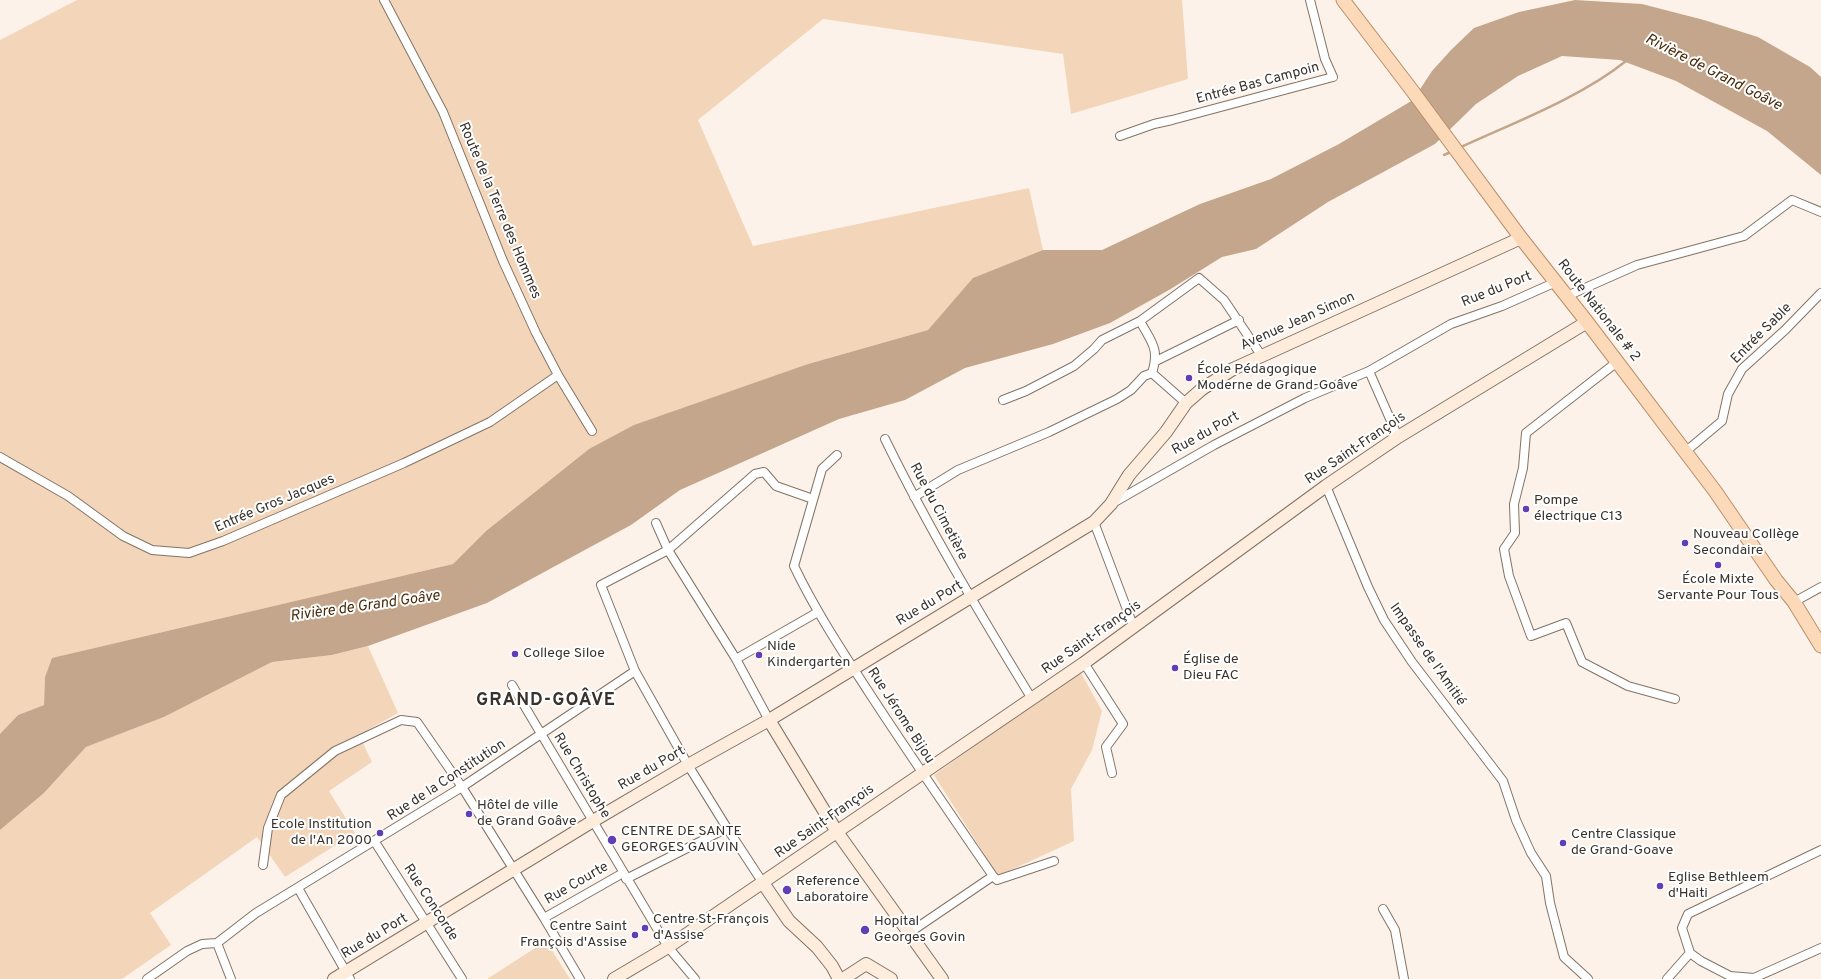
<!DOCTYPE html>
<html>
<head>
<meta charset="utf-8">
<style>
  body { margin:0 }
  canvas { display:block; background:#fdf2e9 }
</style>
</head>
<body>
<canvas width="1821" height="979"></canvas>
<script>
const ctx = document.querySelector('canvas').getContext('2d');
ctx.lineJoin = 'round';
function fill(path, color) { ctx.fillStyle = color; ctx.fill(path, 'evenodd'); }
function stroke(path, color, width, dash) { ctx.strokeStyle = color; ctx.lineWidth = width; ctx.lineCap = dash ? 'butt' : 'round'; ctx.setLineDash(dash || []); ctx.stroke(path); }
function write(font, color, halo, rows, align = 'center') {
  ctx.font = font + ' Overpass,sans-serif'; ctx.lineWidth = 4; ctx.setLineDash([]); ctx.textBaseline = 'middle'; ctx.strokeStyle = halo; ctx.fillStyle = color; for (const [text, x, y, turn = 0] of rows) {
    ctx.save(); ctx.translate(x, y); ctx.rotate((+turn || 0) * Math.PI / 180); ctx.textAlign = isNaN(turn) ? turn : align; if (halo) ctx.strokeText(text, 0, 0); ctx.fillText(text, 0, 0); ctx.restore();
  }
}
fill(new Path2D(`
  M77,0H1182L1188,79L1071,114L1063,54L823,19L698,120L753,246L1029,188L1043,250L974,278L928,330L808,364L589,449L486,531L453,564L53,658L45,677L44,705L18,715L0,734V40Z
  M368,646L398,713L359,735L372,762L329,791L355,833L285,877L257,837L150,913L171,945L122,979H0V830L44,793L86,747L164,717L272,662L332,655Z
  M1080,671L1102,711L1092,750L1071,789L1074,841L998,876L934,775Z
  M546,941L570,979H487Z`), '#f3d5ba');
fill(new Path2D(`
  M1575,0L1642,4L1704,20L1758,37L1810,67L1821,77V175L1767,131L1676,81L1620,60L1562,56L1518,76L1476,104L1435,144L1328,202L1256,249L1222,257L1169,290L1110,323L1053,344L965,368L905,400L839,419L680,490L631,525L487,603L368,646L332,655L272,662L164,717L86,747L44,793L0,830V734L18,715L44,705L45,677L52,658L453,564L486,531L589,449L634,425L808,364L928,330L973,278L1043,250H1102L1200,204L1271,179L1339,144L1413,100L1432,71L1451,50L1474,28L1519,12Z`), '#c3a68c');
stroke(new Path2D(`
  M1459,148C1513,123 1580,98 1626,61
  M1444,155L1453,151`), '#c3a68c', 2.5);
const street = new Path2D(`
  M384,0L443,112L503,261L536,333L558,375L592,431
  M1120,136L1154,124L1172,120L1333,77L1325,59L1310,0
  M1567,296L1637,265L1744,236L1792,200L1821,212
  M1140,321C1151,342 1160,348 1152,373L1186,403
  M1156,361L1239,320
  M1617,362L1526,433L1523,468L1514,504L1515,533L1504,549L1509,576L1531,636L1566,623L1582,662L1628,686L1675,699
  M1369,371L1398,437
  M1003,400L1026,391L1074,366L1094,349L1102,340L1140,321L1199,278L1224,300L1261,355
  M885,439C929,529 980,614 1032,699
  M1685,452L1722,421L1728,394L1742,369L1785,330L1821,293
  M837,455L822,469L794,566C815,610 842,651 868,691C909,754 951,815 993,876
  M0,457L68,496L123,536L152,550L189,553L223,541L404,463L490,422L558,375
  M1326,486L1368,587L1384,620L1412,662L1503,781L1516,820L1531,853L1546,876L1550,903L1564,957L1588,979
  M914,497L958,470L1049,432L1117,399L1131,390L1144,376L1152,373
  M1113,503L1214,445L1305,398L1369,371L1451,324L1502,306L1556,282
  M1094,522L1134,628
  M656,523L668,550L736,659L769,720
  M1794,602L1821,587
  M736,659L818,612
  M1084,663L1123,724L1106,747L1112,773
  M512,685L668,947L695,979
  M375,842L462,979
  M263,865L268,828L281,795L335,751L401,720L417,722L462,787L544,918L580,979
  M626,879L727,828
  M763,883L727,828L688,765L635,671L601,585L668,550L755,474L764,472L776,486L813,499
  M298,888L350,979
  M1383,909L1395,930L1404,979
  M544,918L623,873
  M909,933L993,876L997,880L1054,861
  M217,943L231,979
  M1690,953L1701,961L1730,976L1754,978L1821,948
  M147,979L187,951L202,944L217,943L256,913L462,787L635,671
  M1667,979L1690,953L1682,928L1688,914L1821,850`);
const secondary = new Path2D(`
  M769,720L837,832L942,979
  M763,883L789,921L817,947L832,966L839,979
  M334,979L593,821L688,765L769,720L1094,522L1111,504L1129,475L1166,432L1186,403L1202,389L1233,369L1521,238
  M614,979L668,947L1084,663L1326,486L1398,437L1587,322
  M843,979L866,964L891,979`);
const primary = new Path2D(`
  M1343,0L1411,89L1521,238L1587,322L1715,491L1776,580L1794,602L1821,646`);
stroke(street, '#837365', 10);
stroke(secondary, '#837365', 14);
stroke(primary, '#b78f6a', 15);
stroke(street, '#fff', 8);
stroke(secondary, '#feecdc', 12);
stroke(primary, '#fcd9b9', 13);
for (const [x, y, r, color] of [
  [1189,378,4,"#623eb6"],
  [1526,509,4,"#623eb6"],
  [1685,543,4,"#623eb6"],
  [1718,565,4,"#623eb6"],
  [515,654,4,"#623eb6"],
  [759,655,4,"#623eb6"],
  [1175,668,4,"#623eb6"],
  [469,814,4,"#623eb6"],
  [380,833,4,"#623eb6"],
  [612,840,5,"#623eb6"],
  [1563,843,4,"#623eb6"],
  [1660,886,4,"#623eb6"],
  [787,890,5,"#623eb6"],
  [645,928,4,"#623eb6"],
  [865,930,5,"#623eb6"],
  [635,935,4,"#623eb6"]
]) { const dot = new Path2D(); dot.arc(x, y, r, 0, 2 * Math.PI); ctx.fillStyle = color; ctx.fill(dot); stroke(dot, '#fff', 1.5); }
write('14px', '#3a332d', '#fff', [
  ["Entrée Bas Campoin",1258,84,-15],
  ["Route de la Terre des Hommes",499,211,67],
  ["Rue du Port",1497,290,-22],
  ["Route Nationale # 2",1598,311,52],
  ["Avenue Jean Simon",1298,322,-24],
  ["Entrée Sable",1762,334,-45],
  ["Rue du Port",1206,434,-29],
  ["Rue Saint-François",1356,449,-34],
  ["Entrée Gros Jacques",275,504,-23],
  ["Rue du Cimetière",938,512,62],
  ["Rue du Port",930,604,-31],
  ["Rue Saint-François",1092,638,-35],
  ["Impasse de l'Amitié",1427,655,55],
  ["Rue Jérome Bijou",900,716,57],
  ["Rue du Port",652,769,-30],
  ["Rue Christophe",581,776,59],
  ["Rue de la Constitution",447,781,-33],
  ["Rue Saint-François",825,822,-35],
  ["Rue Courte",577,884,-30],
  ["Rue Concorde",430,903,57],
  ["Rue du Port",375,937,-31]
]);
write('14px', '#3a332d', '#fff', [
  ["École Pédagogique",1197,370],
  ["Moderne de Grand-Goâve",1197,386],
  ["Pompe",1534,501],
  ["électrique C13",1534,517],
  ["Nouveau Collège",1693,535],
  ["Secondaire",1693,551],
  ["École Mixte",1718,580,"center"],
  ["Servante Pour Tous",1718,596,"center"],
  ["Nide",767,647],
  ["Kindergarten",767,663],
  ["College Siloe",523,654],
  ["Église de",1183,660],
  ["Dieu FAC",1183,676],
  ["Hôtel de ville",477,806],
  ["de Grand Goâve",477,822],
  ["Ecole Institution",372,825,"right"],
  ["de l'An 2000",372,841,"right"],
  ["CENTRE DE SANTE",621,832],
  ["GEORGES GAUVIN",621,848],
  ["Centre Classique",1571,835],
  ["de Grand-Goave",1571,851],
  ["Eglise Bethleem",1668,878],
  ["d'Haiti",1668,894],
  ["Reference",796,882],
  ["Laboratoire",796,898],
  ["Centre St-François",653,920],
  ["d'Assise",653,936],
  ["Hopital",874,922],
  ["Georges Govin",874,938],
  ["Centre Saint",627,927,"right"],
  ["François d'Assise",627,943,"right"]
], 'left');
write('italic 15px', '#4a2c0b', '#fff', [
  ["Rivière de Grand Goâve",1713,73,27],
  ["Rivière de Grand Goâve",365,607,-8]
]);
ctx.letterSpacing = '1px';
write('bold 18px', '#3a332d', '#fff', [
  ["GRAND-GOÂVE",546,701]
]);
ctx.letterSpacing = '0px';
</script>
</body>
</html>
